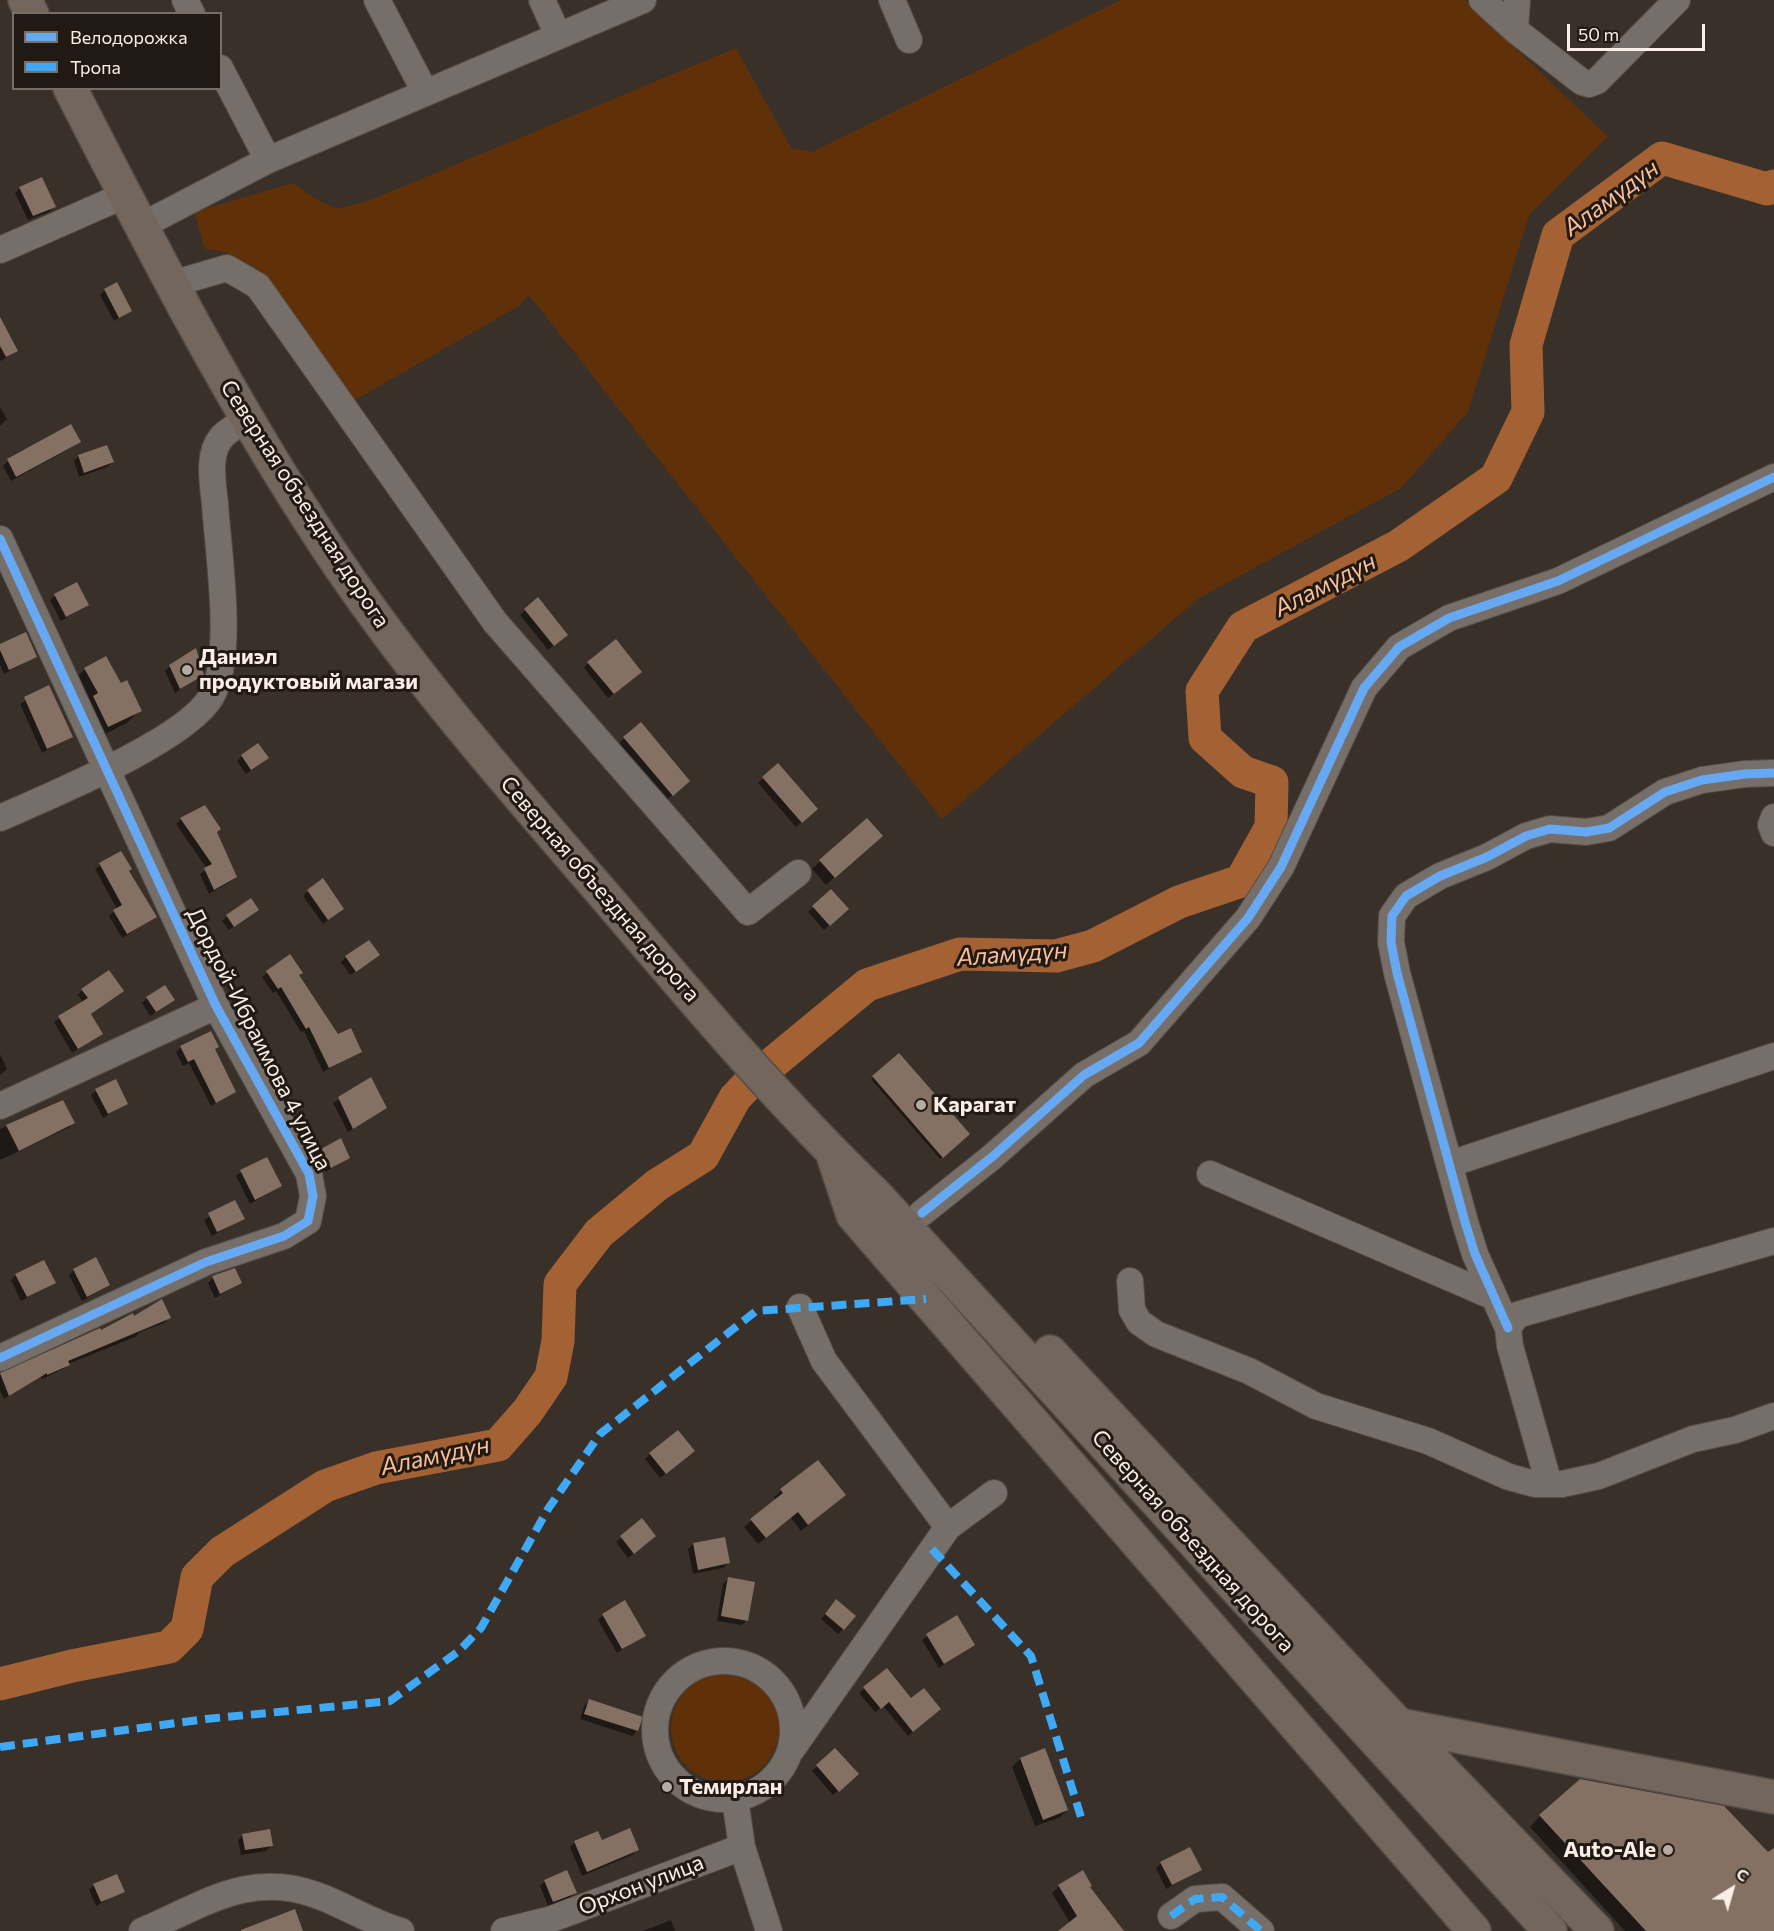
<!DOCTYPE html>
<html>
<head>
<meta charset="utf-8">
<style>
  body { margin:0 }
  #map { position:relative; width:1774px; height:1931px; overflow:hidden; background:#3a302a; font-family:Commissioner,sans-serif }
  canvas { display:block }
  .legend { position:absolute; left:12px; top:12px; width:210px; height:78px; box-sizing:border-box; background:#211913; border:2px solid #786e67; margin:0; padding:8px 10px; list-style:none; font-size:18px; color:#faeee6 }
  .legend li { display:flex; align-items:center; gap:12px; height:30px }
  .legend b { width:30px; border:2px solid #786e67 }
  .north { position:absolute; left:1702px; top:1859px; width:60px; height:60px; -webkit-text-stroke:4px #211913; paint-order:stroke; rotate:37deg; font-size:16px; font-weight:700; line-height:24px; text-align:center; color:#faeee6 }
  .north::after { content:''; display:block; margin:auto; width:21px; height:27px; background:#faeee6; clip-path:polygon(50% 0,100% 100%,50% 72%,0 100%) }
  .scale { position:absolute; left:1567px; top:24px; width:138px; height:27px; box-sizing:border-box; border:3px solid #faeee6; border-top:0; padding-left:8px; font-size:18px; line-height:21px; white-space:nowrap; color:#faeee6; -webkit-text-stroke:4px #211913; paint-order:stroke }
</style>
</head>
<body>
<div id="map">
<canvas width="1774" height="1931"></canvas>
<ul class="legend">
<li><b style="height:8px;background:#66a8f1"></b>Велодорожка</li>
<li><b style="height:8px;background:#3fa9f5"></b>Тропа</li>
</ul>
<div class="north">С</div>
<div class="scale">50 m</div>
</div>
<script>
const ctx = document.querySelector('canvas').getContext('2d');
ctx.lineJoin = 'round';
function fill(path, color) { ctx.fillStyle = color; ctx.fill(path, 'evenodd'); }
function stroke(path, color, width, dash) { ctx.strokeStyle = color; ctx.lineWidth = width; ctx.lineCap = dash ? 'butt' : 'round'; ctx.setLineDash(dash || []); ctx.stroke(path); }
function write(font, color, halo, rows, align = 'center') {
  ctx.font = font + ' Commissioner,sans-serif'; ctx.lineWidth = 6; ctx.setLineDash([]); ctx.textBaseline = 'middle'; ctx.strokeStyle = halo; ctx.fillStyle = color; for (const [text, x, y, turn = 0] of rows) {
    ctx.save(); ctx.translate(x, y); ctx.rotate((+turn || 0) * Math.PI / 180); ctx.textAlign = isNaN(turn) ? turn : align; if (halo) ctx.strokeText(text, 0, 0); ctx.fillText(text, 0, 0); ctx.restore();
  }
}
fill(new Path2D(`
  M1121,0H1465L1608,137L1529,215L1468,412L1401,488L1199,598L942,819L529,295L519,306L353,401L259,270L225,252L205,249L194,212L293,183L314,198L337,209L368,201L736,48L791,148L812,152Z
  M671 1728a54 54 0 1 1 108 0a54 54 0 1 1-108 0Z`), '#603109');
fill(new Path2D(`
  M20,188L54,207L49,212L28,220L15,193Z
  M105,290L130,311L114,321L100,295Z
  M0,320L16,351L1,361L0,360Z
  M0,407L7,419L0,426Z
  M70,426L79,441L74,446L11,481L3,466L8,461Z
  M79,456L112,462L107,467L79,477L74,461Z
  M55,596L87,605L61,621L50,600Z
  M525,610L561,639L548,650L520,615Z
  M0,646L36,656L4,674L0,665Z
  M588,663L635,677L608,698L584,668Z
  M170,666L202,674L175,693L165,671Z
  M85,669L120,684L140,710L127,723L95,739L72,682Z
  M48,687L71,737L42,753L20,704Z
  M624,738L681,788L664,802L617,746Z
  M242,756L267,758L246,774L237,761Z
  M778,765L816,809L796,827L758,783Z
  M181,819L215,832L235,877L230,882L209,894L200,874L207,869L176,824Z
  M866,820L873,843L826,885L812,869Z
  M121,853L127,871L155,917L122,938L109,916L117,909L95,869Z
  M308,891L342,909L323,924L303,896Z
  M831,891L842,914L824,930L808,912Z
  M252,914L229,930L222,921L227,916Z
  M290,956L298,976L337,1036L360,1051L323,1072L304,1031L301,1032L276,991L273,993L262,977Z
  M346,957L373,960L350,975L341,962Z
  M82,990L122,991L90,1015L101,1034L72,1053L54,1022L83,1003L78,995Z
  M147,998L173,1000L150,1016L142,1003Z
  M181,1047L214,1050L234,1092L211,1106L189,1063L183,1066L176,1052Z
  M0,1054L7,1069L0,1075Z
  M899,1055L968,1134L940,1159L871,1079Z
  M370,1080L385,1108L348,1132L333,1103Z
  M96,1090L126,1104L103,1118L91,1095Z
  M62,1102L73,1123L68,1128L0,1160V1129Z
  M322,1150L348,1157L326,1172L317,1155Z
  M241,1172L280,1186L250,1204L236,1176Z
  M235,1202L243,1218L212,1236L204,1220Z
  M74,1270L109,1285L82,1301L69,1275Z
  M16,1275L54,1283L21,1301L11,1280Z
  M213,1278L241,1283L215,1298L208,1283Z
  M133,1318H169L164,1323L140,1332L135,1337L68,1364L63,1369L42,1379L41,1376L4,1399L0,1391V1375L100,1330V1333Z
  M650,1454L688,1456L660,1478L645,1459Z
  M818,1462L837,1502L801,1531L791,1518L758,1544L744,1527L776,1500L774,1497L781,1491Z
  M642,1521L650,1541L628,1558L616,1542Z
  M693,1544L728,1563L723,1568L693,1574L688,1549Z
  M728,1579L747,1620L742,1625L717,1621L723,1584Z
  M832,1606L843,1629L838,1634L821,1619Z
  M603,1615L644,1635L617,1653L598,1620Z
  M956,1617L973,1645L939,1668L922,1640Z
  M886,1670L911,1700L934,1714L908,1736L883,1706L875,1712L859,1693Z
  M589,1701L637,1731L632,1736L580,1719L584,1706Z
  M835,1750L852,1779L833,1795L812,1771Z
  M1044,1750L1067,1810L1059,1818L1035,1826L1012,1767L1020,1759Z
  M1540,1816L1768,1854L1774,1849V1931H1625L1530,1827Z
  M243,1835L271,1846L266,1851L241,1855L238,1840Z
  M575,1842H601L637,1850L632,1855L582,1876L570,1847Z
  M1161,1863L1200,1870L1166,1889L1156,1868Z
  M545,1881L575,1893L570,1898L548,1906L540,1886Z
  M94,1885L123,1891L96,1906L89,1890Z
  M1059,1886L1088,1887L1122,1931H1060L1070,1923L1052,1893Z
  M671,1920L675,1931H643Z`), '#0007');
stroke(new Path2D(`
  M0,1684L72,1666L169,1647L187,1629L197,1577L222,1552L325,1486L376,1468L498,1445L527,1412L551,1377L558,1341L560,1284L599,1233L657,1185L703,1156L735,1098L751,1081L867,985L960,954L1056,956L1093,946L1179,902L1241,881L1271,827L1272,782L1243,772L1205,738L1202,691L1243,627L1398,546L1496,478L1528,412L1526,345L1558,235L1662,158L1767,189L1774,186`), '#a46133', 33);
fill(new Path2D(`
  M42,177L56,207L33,216L19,187Z
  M117,282L132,311L119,318L104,289Z
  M0,317L18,351L6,357L0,346Z
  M71,424L81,442L16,477L7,459Z
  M107,445L114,462L84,473L78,455Z
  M77,582L89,605L66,617L54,594Z
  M538,597L568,635L554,646L524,609Z
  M26,632L37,657L9,670L0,650V644Z
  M616,639L642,672L614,694L587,662Z
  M196,648L204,675L180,689L169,665Z
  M106,656L121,683L127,680L142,711L108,727L93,696L98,693L84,668Z
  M49,685L73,737L47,749L24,697Z
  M641,722L690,781L673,796L623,737Z
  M258,743L269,758L251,770L241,755Z
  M778,763L818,809L802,823L762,777Z
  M205,805L221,829L217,832L237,877L214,890L204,868L212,864L180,818Z
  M867,818L883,836L835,878L819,860Z
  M121,851L132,869L129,871L157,917L127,934L113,910L122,905L99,863Z
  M323,878L344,909L328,920L307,890Z
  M831,889L849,909L830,926L812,906Z
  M251,898L259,910L234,927L226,915Z
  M369,940L380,955L356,972L345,956Z
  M290,954L303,973L299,975L338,1034L351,1028L362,1052L329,1068L309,1027L306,1029L281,987L278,989L266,971Z
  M109,970L124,991L91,1014L103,1034L78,1049L58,1016L88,998L81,989Z
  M165,985L175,1000L156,1012L146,997Z
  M211,1031L219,1047L215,1049L236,1092L216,1103L194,1059L188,1062L180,1046Z
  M899,1053L970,1134L943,1158L872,1076Z
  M371,1077L387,1108L353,1129L338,1097Z
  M116,1079L128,1104L108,1114L95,1089Z
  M63,1100L75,1123L19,1151L6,1125Z
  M341,1138L350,1158L331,1168L321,1149Z
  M267,1157L282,1186L255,1200L240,1170Z
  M235,1200L245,1219L217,1232L208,1213Z
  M96,1257L110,1285L87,1297L73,1269Z
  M44,1260L56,1283L27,1297L15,1274Z
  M235,1268L242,1283L220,1294L212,1276Z
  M162,1299L171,1318L68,1361L70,1365L47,1375V1373L9,1396L0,1373L100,1328L101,1330L133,1313L134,1316Z
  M678,1430L695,1451L666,1474L649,1453Z
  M818,1460L846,1495L808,1525L798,1512L766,1538L750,1519L783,1493L780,1489Z
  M642,1518L656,1536L634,1554L620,1536Z
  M725,1537L730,1563L698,1570L693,1543Z
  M728,1577L755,1582L748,1621L721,1616Z
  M836,1599L856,1616L844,1630L825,1614Z
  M625,1600L646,1636L622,1649L602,1614Z
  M957,1615L975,1645L944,1664L926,1634Z
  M887,1668L911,1698L924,1688L941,1709L913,1732L889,1702L881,1709L863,1687Z
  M589,1699L643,1717L638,1731L584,1714Z
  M835,1748L859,1774L839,1792L816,1765Z
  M1045,1748L1068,1810L1043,1820L1020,1758Z
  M1580,1779L1724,1806L1768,1852L1774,1848V1931H1646L1539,1815Z
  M630,1828L639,1850L587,1872L574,1841L598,1831L602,1840Z
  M270,1829L273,1846L245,1850L242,1834Z
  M1190,1847L1202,1870L1172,1885L1160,1862Z
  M567,1870L577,1893L553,1902L544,1880Z
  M1083,1870L1092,1886L1090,1887L1124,1931H1058L1077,1916L1058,1885Z
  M117,1874L125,1892L101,1902L93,1884Z
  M295,1909L303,1931H241V1930Z`), '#847164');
const minor = new Path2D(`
  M185,0L192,14
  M377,0L425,92
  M542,0L558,35
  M892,0L909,40
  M1482,0L1515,30L1517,0
  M1515,30L1582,82L1589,84L1597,81L1677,0
  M220,68L268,160
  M141,226L268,160L643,0
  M0,250L125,195
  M172,284L227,268L258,286L495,622L748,912L798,873
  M0,539L216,1006L309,1174L313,1196L308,1221L284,1236L206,1262L0,1358
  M1774,817L1771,825L1774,833
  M0,818C49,796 185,741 211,697C235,656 218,552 215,504C213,484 207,455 221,438C227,430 239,425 247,419
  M0,1106L216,1006
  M1450,1164L1774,1056
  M1210,1174L1494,1297
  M922,1213L992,1157L1084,1075L1139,1043L1248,918L1281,867L1364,688L1399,647L1449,618L1558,581L1774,477
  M1130,1281L1132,1310L1139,1322L1156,1334L1249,1371L1316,1406L1428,1441L1509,1477L1535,1484H1562L1599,1476L1693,1439L1735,1430L1774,1416
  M800,1307L824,1361L948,1527
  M1508,1328L1475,1254L1465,1222L1397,973L1391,942L1392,916L1406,896L1440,876L1487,857L1526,836L1550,829L1586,832L1609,828L1665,792L1702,780L1745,774L1774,773
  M1549,1484L1510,1346L1508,1328L1517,1315L1774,1241
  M655 1730a69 69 0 1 1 138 0a69 69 0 1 1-138 0Z
  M792,1749L948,1527L994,1493
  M735,1799L742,1847L769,1931
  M1171,1916L1195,1899L1222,1897L1261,1931
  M142,1931C202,1906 249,1870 316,1895C345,1905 371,1923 401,1931
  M504,1931L549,1920L742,1847`);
const highway = new Path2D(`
  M25,0L32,14
  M70,88C150,244 230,401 327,547C411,674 512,788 611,903C696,1003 781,1104 876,1195L1550,1931
  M834,1158L853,1215L1474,1931
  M1050,1352L1399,1725L1597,1931
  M1399,1725L1774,1797`);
stroke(minor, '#544c46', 28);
stroke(highway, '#544c46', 36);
stroke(minor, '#766e69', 26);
stroke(highway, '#73665d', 33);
stroke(new Path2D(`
  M932,1549L1031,1656L1081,1817
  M0,1747L206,1719L390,1701L459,1651L481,1628L548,1509L600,1434L756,1311L926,1299
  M1171,1916L1195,1899L1222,1897L1261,1931`), '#3fa9f5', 8, [15, 8]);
stroke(new Path2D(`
  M0,539L216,1006L309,1174L313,1196L308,1221L284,1236L206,1262L0,1358
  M922,1213L992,1157L1084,1075L1139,1043L1248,918L1281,867L1364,688L1399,647L1449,618L1558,581L1774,477
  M1508,1328L1475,1254L1465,1222L1397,973L1391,942L1392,916L1406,896L1440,876L1487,857L1526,836L1550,829L1586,832L1609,828L1665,792L1702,780L1745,774L1774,773`), '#66a8f1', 9);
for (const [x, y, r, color] of [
  [187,670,6,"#b7aca4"],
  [921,1105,6,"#b7aca4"],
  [667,1787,6,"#b7aca4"],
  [1668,1850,6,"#b7aca4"]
]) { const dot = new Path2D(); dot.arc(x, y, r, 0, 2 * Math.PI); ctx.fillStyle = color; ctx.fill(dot); stroke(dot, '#211913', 2); }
write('22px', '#faeee6', '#211913', [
  ["Северная объездная дорога",305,504,57],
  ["Северная объездная дорога",600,889,49],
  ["Дордой-Ибраимова 4 улица",259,1039,63],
  ["Северная объездная дорога",1193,1541,48],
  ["Орхон улица",641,1885,-21]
]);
write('bold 22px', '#faeee6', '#211913', [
  ["Даниэл",199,657],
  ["продуктовый магази",199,682],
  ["Карагат",933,1105],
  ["Темирлан",679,1787],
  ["Auto-Ale",1656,1850,"right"]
], 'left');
write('italic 24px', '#fbbf99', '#211913', [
  ["Аламүдүн",1611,198,-36],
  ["Аламүдүн",1325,585,-27],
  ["Аламүдүн",1012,954,-4],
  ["Аламүдүн",435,1456,-12]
]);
</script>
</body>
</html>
